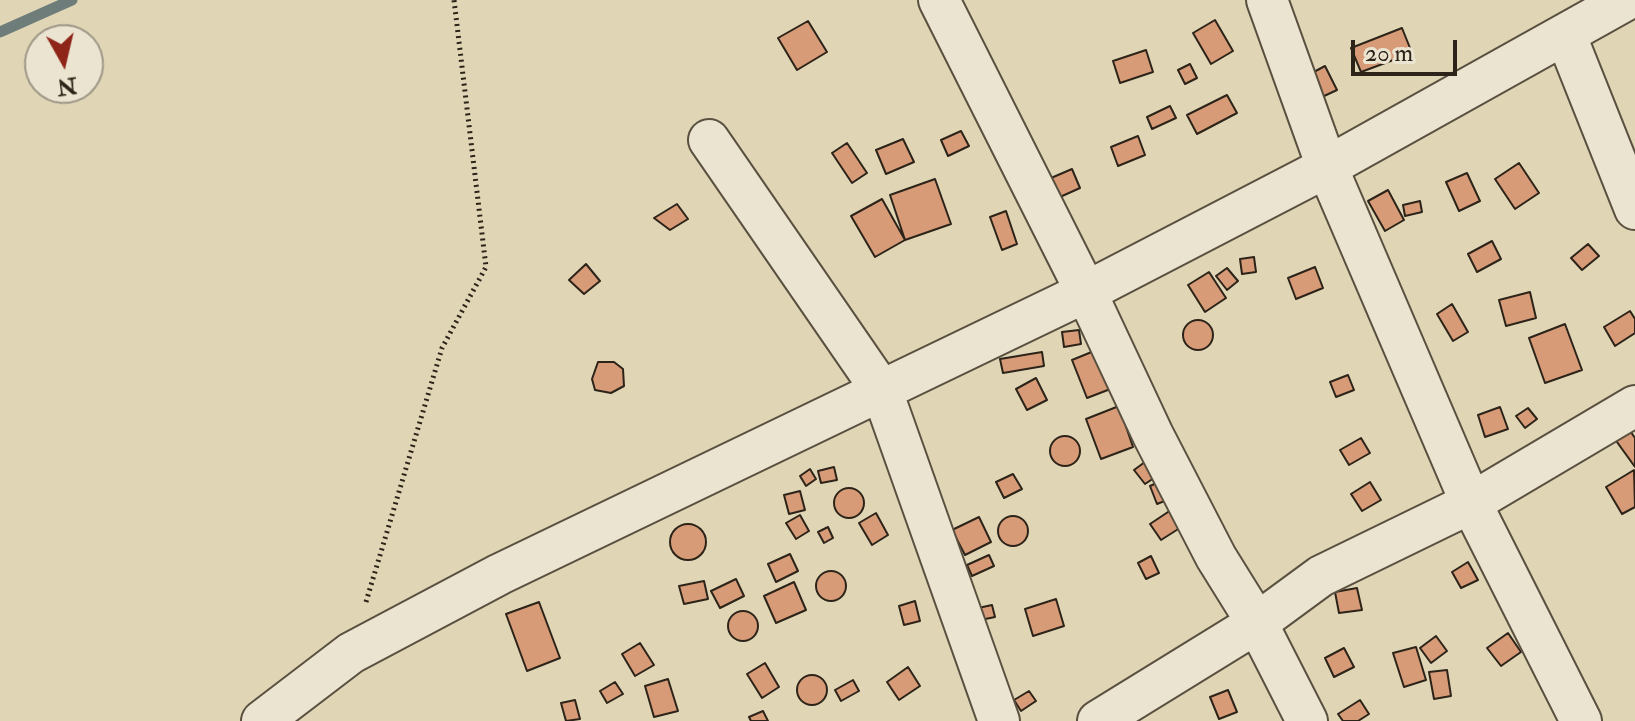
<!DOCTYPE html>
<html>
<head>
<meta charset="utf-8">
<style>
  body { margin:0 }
  #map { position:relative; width:1635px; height:721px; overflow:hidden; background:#e0d6b6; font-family:"IM FELL Double Pica",serif }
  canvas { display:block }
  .north { position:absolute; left:24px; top:24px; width:80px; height:80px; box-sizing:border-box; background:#ebe4d0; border:2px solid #9f9787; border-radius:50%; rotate:172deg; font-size:22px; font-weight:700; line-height:32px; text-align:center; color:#2d2419 }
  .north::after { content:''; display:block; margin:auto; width:28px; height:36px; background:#8f2418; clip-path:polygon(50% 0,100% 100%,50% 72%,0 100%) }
  .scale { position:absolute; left:1351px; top:40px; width:106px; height:36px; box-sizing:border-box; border:4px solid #2d2419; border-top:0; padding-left:10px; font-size:24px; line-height:28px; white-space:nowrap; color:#2d2419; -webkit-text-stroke:6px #ebe4d0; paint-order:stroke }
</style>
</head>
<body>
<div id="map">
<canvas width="1635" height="721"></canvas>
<div class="north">N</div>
<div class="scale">20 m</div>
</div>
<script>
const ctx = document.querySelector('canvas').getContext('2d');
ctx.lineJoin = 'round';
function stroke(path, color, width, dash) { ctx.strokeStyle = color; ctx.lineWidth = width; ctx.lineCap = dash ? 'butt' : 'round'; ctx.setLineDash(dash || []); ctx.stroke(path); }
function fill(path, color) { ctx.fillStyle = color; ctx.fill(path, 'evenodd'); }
stroke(new Path2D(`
  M0,32L72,0`), '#6e7c7a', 11);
const building = new Path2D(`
  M1215,20L1233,51L1211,64L1193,33Z
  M808,21L827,52L797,70L778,38Z
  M1402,28L1412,53L1361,72L1351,48Z
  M1146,50L1153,72L1120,83L1113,61Z
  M1190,64L1197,78L1185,84L1178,70Z
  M1325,66L1337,90L1322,97L1310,74Z
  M1227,95L1237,113L1197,134L1187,115Z
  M1170,106L1176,118L1152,129L1147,117Z
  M961,131L969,146L948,156L941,140Z
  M1138,136L1145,155L1118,166L1111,147Z
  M903,139L914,162L886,174L876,150Z
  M847,143L867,173L852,183L832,153Z
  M1519,163L1539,193L1515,209L1495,179Z
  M1072,169L1080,188L1060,197L1051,178Z
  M1467,173L1480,201L1459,211L1446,182Z
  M935,179L951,224L905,240L890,195Z
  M1388,190L1404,220L1385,231L1368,201Z
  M882,199L905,240L875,257L851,216Z
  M1420,201L1422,212L1405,216L1403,205Z
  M677,204L688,219L670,230L654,218Z
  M1006,211L1017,244L1002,250L990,217Z
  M1492,241L1501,259L1477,272L1468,254Z
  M1588,244L1599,256L1582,270L1571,258Z
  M1254,257L1256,272L1242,274L1240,259Z
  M586,264L600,281L584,294L569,280Z
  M1315,267L1323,288L1296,299L1288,278Z
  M1227,268L1238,281L1227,290L1216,276Z
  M1209,272L1226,298L1205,312L1188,285Z
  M1530,292L1536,318L1506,326L1499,300Z
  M1452,304L1468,332L1453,341L1437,314Z
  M1630,311L1635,319V333L1615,346L1604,327Z
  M1183 335a15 15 0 1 1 30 0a15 15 0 1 1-30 0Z
  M1565,324L1582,370L1545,383L1529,338Z
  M1079,330L1081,344L1064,347L1062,332Z
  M1099,349L1113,388L1087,398L1072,360Z
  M1042,352L1044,366L1003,373L1000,359Z
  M598,362H614L623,369L624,386L611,393L595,390L592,379Z
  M1348,375L1354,390L1336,397L1330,382Z
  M1036,378L1047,400L1027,410L1016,389Z
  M1119,406L1133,447L1101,459L1086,419Z
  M1500,407L1508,429L1485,437L1478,415Z
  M1528,408L1537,419L1525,428L1516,416Z
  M1623,421L1635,438V467L1609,431Z
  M1050 451a15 15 0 1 1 30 0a15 15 0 1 1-30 0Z
  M1361,438L1370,453L1349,465L1340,450Z
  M1149,459L1160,474L1145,484L1134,470Z
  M834,467L837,480L821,483L818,471Z
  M810,469L816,479L806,486L800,476Z
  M1634,470L1635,507L1622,514L1606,487Z
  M1013,474L1022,489L1004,498L996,482Z
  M1159,482L1167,500L1157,504L1150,486Z
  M1370,482L1381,500L1362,511L1351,494Z
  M834 503a15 15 0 1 1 30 0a15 15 0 1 1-30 0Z
  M800,491L805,510L789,514L784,495Z
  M1171,510L1183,526L1161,540L1150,524Z
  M876,513L888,535L872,545L859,523Z
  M800,515L809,531L796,539L786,523Z
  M998 531a15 15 0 1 1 30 0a15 15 0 1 1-30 0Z
  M979,517L991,542L965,555L952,530Z
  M670 542a18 18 0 1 1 36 0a18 18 0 1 1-36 0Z
  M828,527L833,538L824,543L818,532Z
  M790,554L798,571L776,582L768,564Z
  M989,555L994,566L972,576L967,565Z
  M1151,556L1159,573L1146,579L1138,563Z
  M1468,562L1478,580L1461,588L1452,572Z
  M816 586a15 15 0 1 1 30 0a15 15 0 1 1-30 0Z
  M736,579L744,596L720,608L711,591Z
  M704,581L708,599L684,604L679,586Z
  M794,582L806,610L776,623L764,596Z
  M1357,588L1362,610L1339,613L1335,592Z
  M1056,599L1064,626L1033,636L1025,609Z
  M915,601L920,621L904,625L899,606Z
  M539,602L560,658L527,671L506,614Z
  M992,605L995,617L971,622L969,610Z
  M728 626a15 15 0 1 1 30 0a15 15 0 1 1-30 0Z
  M1508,633L1521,652L1501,666L1487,648Z
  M1436,636L1447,651L1431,663L1420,648Z
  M640,643L654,665L635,676L622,654Z
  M1416,647L1426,680L1404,687L1393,653Z
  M1344,648L1354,667L1334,677L1325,658Z
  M765,663L779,687L762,698L747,674Z
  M908,667L920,686L899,700L887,682Z
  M1447,670L1451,696L1434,699L1429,672Z
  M797 690a15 15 0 1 1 30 0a15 15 0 1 1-30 0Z
  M668,679L678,711L654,717L645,686Z
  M853,680L859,691L841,701L835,690Z
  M615,682L623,694L607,703L600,691Z
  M1228,690L1237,712L1219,719L1210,697Z
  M1029,691L1036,701L1021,711L1014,700Z
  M575,700L580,719L566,721L561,703Z
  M1360,700L1369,714L1358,721H1343L1338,714Z
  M763,711L768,721H751L749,717Z`);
fill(building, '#d79b78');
stroke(building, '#2d2419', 2);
const street = new Path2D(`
  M939,0L1086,292L1153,435L1216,557L1257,623L1307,721
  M1267,0L1327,167L1471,503L1581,721
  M1566,36L1635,209
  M709,140L882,391L999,721
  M262,721L351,653L500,574L1086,292L1327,167L1626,0
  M1098,721L1257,623L1321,576L1471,503L1635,406`);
stroke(street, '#5a5040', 44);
stroke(new Path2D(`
  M366,602L442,348L486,267L454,0`), '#2d2419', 5, [2, 4]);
stroke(street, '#ebe4d0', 40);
</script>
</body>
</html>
